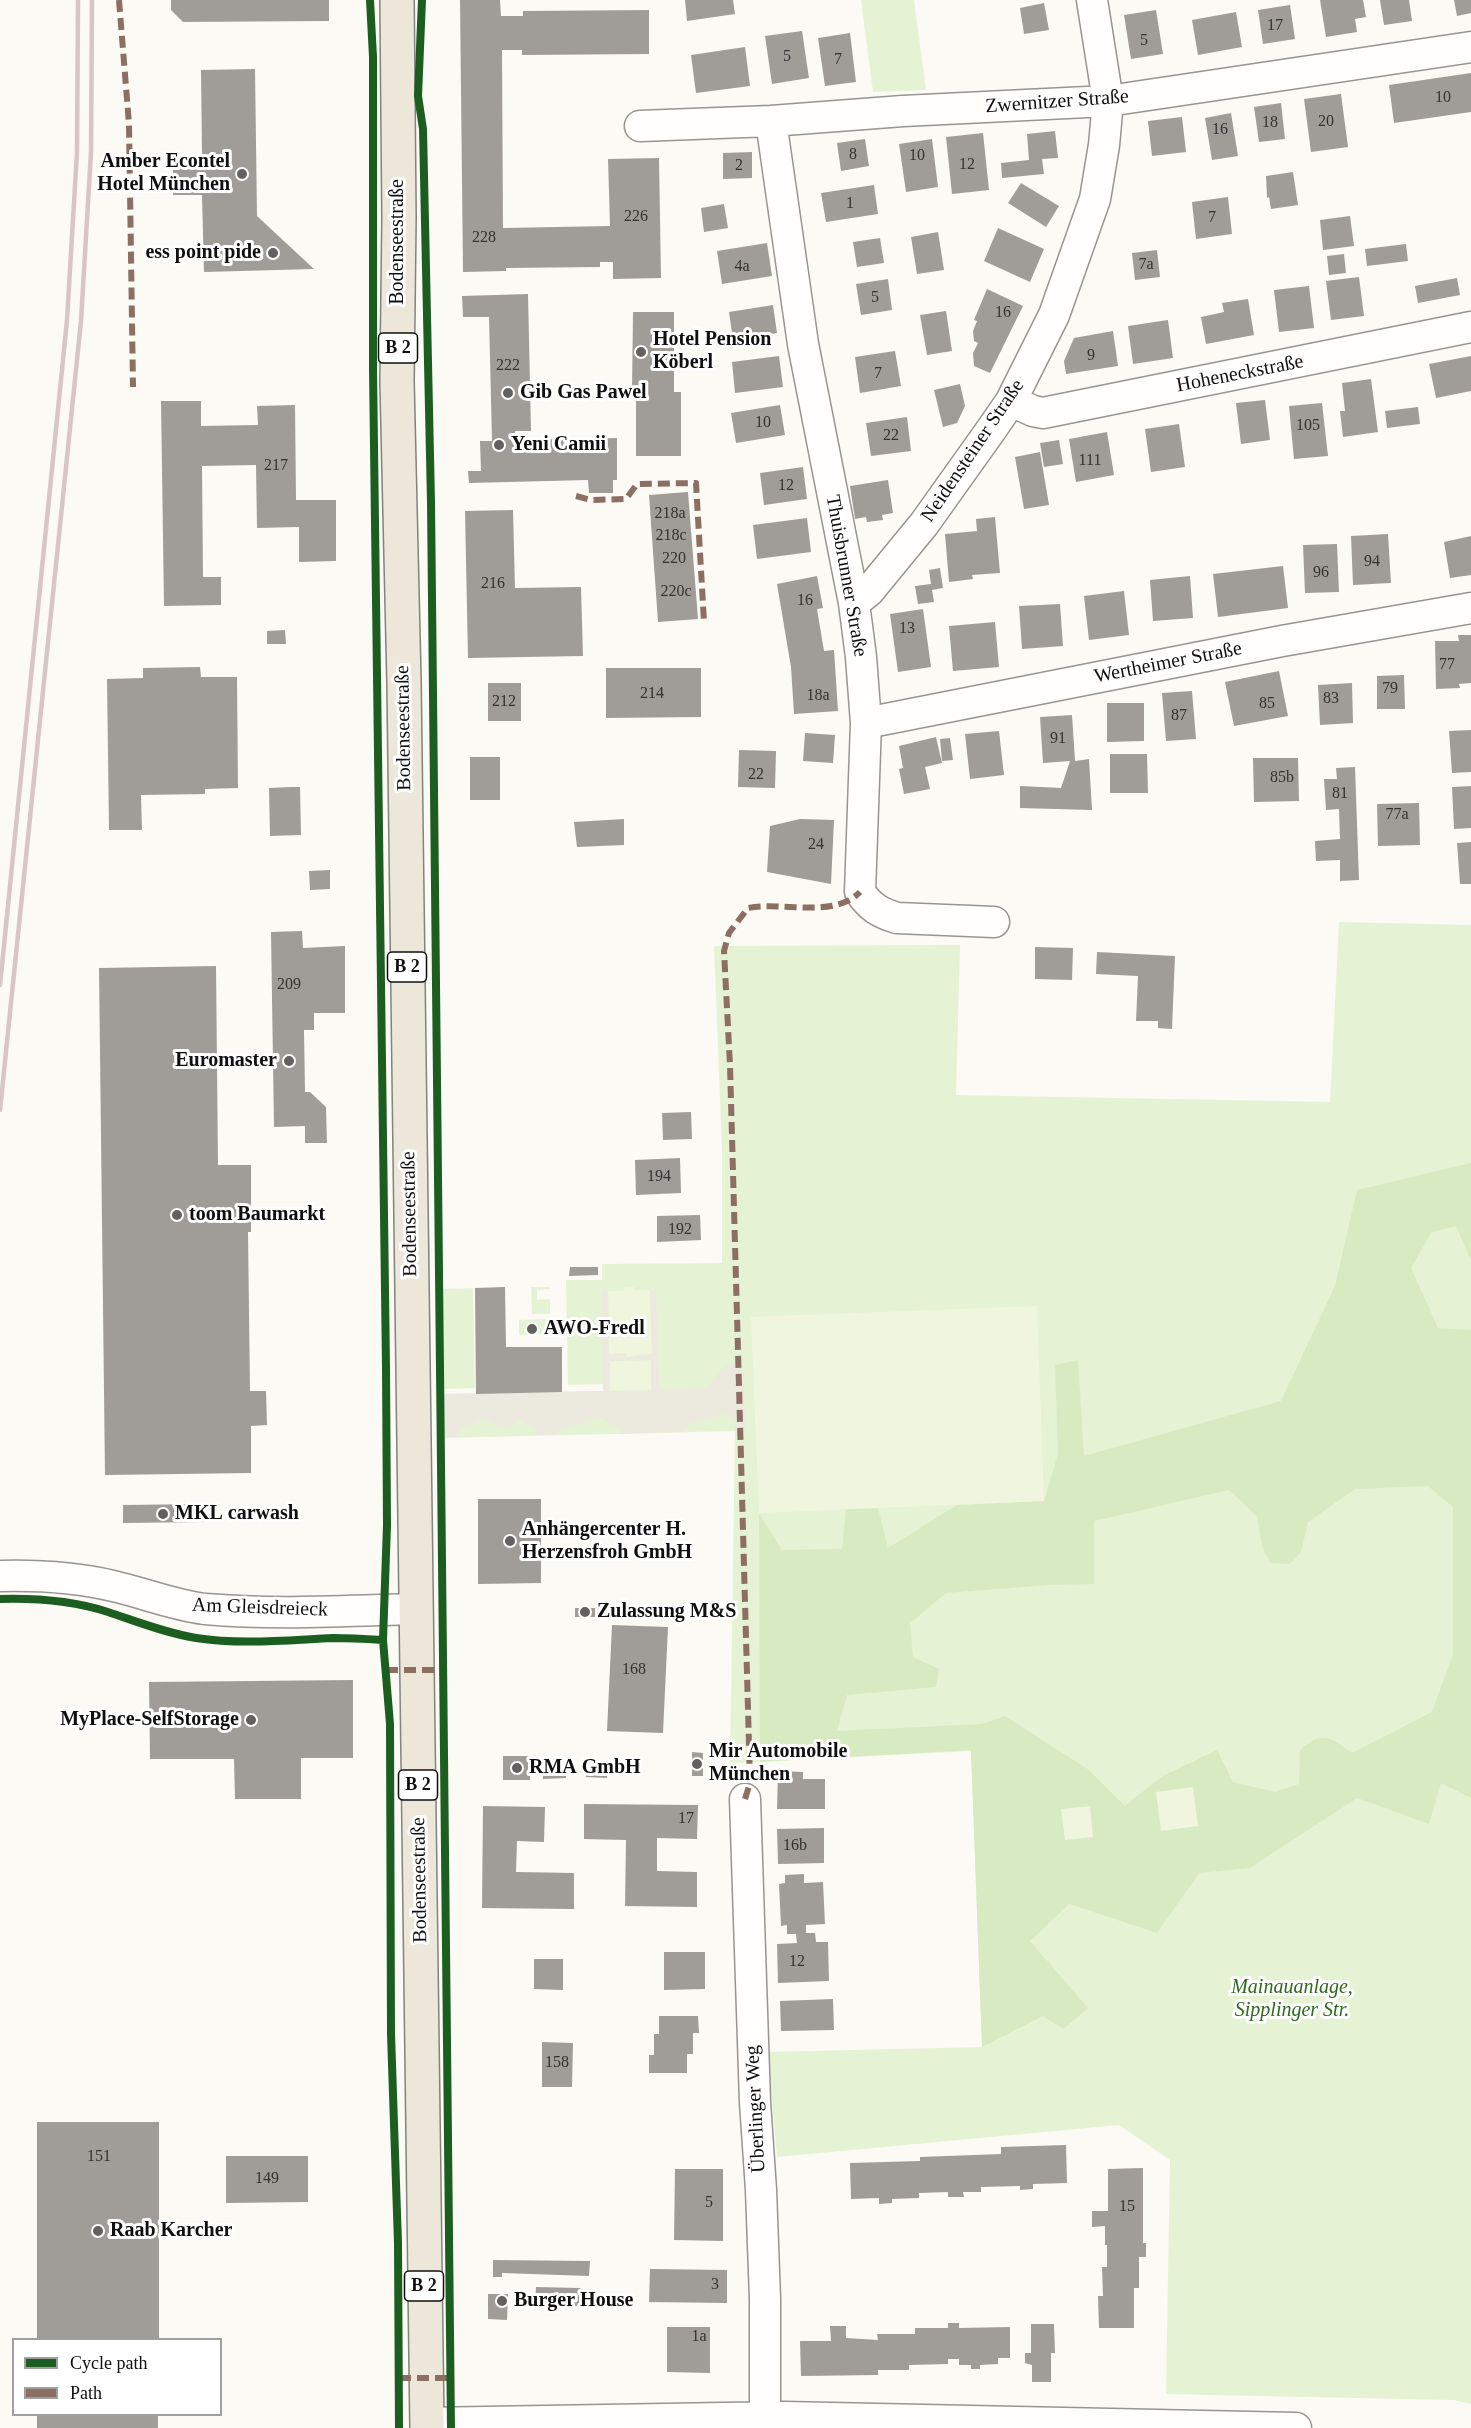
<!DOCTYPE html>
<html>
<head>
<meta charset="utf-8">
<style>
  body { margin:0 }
  #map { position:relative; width:1471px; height:2428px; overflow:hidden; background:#fcfaf4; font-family:"Times New Roman",serif }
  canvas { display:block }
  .legend { position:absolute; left:12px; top:2338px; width:210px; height:78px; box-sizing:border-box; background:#fff; border:2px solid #9f9f9f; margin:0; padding:8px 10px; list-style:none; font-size:18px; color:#0f0f0f }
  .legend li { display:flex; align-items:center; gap:12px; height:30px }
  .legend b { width:30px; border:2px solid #9f9f9f }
</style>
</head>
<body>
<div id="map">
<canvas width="1471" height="2428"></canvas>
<ul class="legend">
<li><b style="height:8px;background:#1b5e20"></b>Cycle path</li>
<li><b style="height:8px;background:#8d6e63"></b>Path</li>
</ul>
</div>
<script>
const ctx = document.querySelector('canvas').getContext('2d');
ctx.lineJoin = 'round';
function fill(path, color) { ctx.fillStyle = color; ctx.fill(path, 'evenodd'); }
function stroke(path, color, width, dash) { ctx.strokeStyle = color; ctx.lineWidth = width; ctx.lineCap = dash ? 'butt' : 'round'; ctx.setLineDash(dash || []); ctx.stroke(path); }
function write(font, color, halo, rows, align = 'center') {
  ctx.font = font + ' "Times New Roman",serif'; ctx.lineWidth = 6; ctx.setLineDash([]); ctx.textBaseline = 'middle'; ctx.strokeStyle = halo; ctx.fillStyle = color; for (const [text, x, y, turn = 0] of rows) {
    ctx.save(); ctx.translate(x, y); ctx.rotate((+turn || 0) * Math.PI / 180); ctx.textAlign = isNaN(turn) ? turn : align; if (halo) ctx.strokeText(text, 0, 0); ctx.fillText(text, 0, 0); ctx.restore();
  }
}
fill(new Path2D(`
  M861,0H914L926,90L873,92Z
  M1339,922L1471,925V2404L1454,2400L1166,2394L1170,2160L1119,2125L777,2157L768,2052L982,2047L971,1751L730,1763L735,1431L441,1438L440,1394L603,1391V1384L568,1385L566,1280H602V1264L722,1263V1149L714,946L960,945L956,1095L1330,1102Z
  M531,1287H550V1289L537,1290V1300L550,1299V1314H532Z
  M473,1288L475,1388L444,1389L443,1289Z
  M546,1319V1334L519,1335V1320Z`), '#e6f2d4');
fill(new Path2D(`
  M1471,1163V1260L1456,1226L1431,1233L1411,1268L1438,1328L1471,1330V1798L1441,1783L1429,1824L1357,1798L1250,1868L1199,1873L1157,1933L1069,1904L1030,1941L1088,2008L1063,2029L1043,2016L982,2047L971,1750L760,1762L759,1513L782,1550L842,1549L846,1509L878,1508L888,1548L957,1505L1044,1501L1058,1454L1055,1365L1078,1360L1084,1456L1281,1401L1335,1286L1357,1190ZM1428,1486L1453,1507V1654L1432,1712L1352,1753C1330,1737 1323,1730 1300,1750L1299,1784L1275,1792L1233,1782L1217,1750L1161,1777L1125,1806L1089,1770L1005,1716L982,1724L837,1731L847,1695L936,1687L939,1669L913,1657L910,1623L946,1593L1047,1585L1094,1584V1521L1229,1490L1257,1516L1263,1549L1270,1563L1290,1564L1301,1552L1308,1522L1355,1489Z`), '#d7eac1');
fill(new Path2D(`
  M624,1287H634V1290H650L652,1354L626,1357V1353L609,1354L608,1291H624Z
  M1037,1306L1044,1501L759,1513L751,1317Z
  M651,1360V1390L610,1391L609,1361Z
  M1193,1787L1198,1826L1161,1831L1156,1792Z
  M1090,1806L1093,1837L1065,1840L1061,1809Z`), '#eff6dd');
fill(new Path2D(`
  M650,1290H656L659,1389L706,1388L726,1365L742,1363L746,1431H735V1420L727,1414L690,1423L683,1432L620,1434L619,1428L610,1424L601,1417L558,1431L557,1435H537L535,1428L518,1419L507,1429L483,1419L462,1428L459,1437L441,1438L440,1394L603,1391L602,1291H608L609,1354L626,1353L627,1357H635V1355L652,1354ZM651,1360V1390L610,1391V1361Z`), '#ece9df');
fill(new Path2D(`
  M171,0H329V21L183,22L171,10Z
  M460,0H500L501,16H523V11L649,10V54L522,55V50H502L503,228L610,226L608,159L659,158L661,278L613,279V262H600V267L506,268V271L463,272Z
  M685,0H733L735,14L687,21Z
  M1320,0H1363L1366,17L1355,19L1357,32L1326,37Z
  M1380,0H1409L1412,21L1384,25Z
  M1454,0H1471V13L1457,16Z
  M1044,3L1049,30L1024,34L1020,8Z
  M1290,5L1295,39L1263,44L1258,10Z
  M1156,10L1163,54L1131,59L1124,15Z
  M1236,12L1242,47L1198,55L1192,20Z
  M802,31L809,78L772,84L765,36Z
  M850,33L856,82L825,86L818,38Z
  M745,47L750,86L696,93L691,55Z
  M255,69L257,216L314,269L204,272L202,195H173V156L202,155L201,70Z
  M1471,73V112L1394,123L1389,85Z
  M1341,94L1348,147L1311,152L1304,99Z
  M1281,103L1285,139L1259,142L1254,107Z
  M1231,113L1238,156L1212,160L1205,118Z
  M1182,117L1186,152L1152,156L1148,121Z
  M1055,131L1058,158L1042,159L1044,174L1002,178L1001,163L1029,160L1027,134Z
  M983,133L989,190L952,194L946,137Z
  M865,139L869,166L841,171L837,143Z
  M932,139L938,187L906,192L899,144Z
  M752,152V178L723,179V153Z
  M1293,172L1298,205L1271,209L1269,197L1267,198L1266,176Z
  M1021,183L1059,206L1046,227L1008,203Z
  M874,185L878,214L826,222L821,193Z
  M1228,197L1232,234L1196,239L1192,202Z
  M724,204L728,228L704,232L701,208Z
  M1350,216L1354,246L1323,250L1320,220Z
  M998,228L1044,249L1030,282L984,261Z
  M938,232L944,270L917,274L911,237Z
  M880,238L884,263L857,267L853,242Z
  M767,243L772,276L722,284L717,251Z
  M1406,244L1408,261L1367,266L1365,249Z
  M1157,250L1160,277L1135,280L1132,253Z
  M1344,254L1346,273L1329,275L1327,256Z
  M1359,277L1364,316L1331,320L1326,281Z
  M1457,278L1460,295L1418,303L1415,286Z
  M888,279L892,310L861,315L856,284Z
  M1309,286L1314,328L1279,332L1274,290Z
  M987,289L1023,306L990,373L974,366L973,353L978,343L974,341L973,331L977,321L974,320Z
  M528,294L531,431H515V440L617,438V480H613V493H589L588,480L469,483L468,471H481L480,441H492L489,317H463L462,296Z
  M1248,299L1254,335L1206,344L1201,317L1224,312L1222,303Z
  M773,305L777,333L733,340L729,312Z
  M946,311L952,351L927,355L920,315Z
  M633,312H674V392H681V456H636V392H632Z
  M1168,320L1173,358L1133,364L1128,326Z
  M1113,331L1118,366L1066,374L1064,361L1074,338Z
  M895,351L901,386L860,393L855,357Z
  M779,356L783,387L735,393L732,362Z
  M1471,356V391L1436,398L1429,364Z
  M1371,379L1378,432L1343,437L1340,411H1345L1342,383Z
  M960,384L965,406L957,423L943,427L934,390Z
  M1265,400L1270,440L1241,444L1236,403Z
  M161,401H201V426L258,425L257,406L295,405L296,500H336V561L299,562V527L257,528L256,465L202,466L203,577H221V605L164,606Z
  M1322,403L1328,456L1294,459L1289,406Z
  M780,405L785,435L736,443L731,413Z
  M1418,407L1420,424L1387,428L1385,411Z
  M907,417L911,451L871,456L866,423Z
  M1179,424L1185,467L1151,472L1145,429Z
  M1107,432L1114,475L1076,482L1069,439Z
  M1059,440L1063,464L1044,467L1040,443Z
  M1040,452L1049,505L1024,509L1015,457Z
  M803,467L807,499L764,505L760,473Z
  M888,480L893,513L882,515L883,520L867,522L866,517L855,519L850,486Z
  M688,492L698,619L658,622L649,495Z
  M513,510L515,588L581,587L583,656L468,658L465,511Z
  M995,517L1000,573L972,575L973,579L949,582L945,534L977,531L976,519Z
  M807,518L811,552L757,559L753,525Z
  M1388,534L1391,583L1353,585L1351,536Z
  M1471,536V575L1450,578L1444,542Z
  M1337,544L1339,592L1305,593L1303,545Z
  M1283,566L1288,608L1218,617L1213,574Z
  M940,568L943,588L932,590L934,602L918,604L915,586L931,584L929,570Z
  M817,576L823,608L817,609L824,651L834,650L838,711L794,714L791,667L777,584Z
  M1190,576L1193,618L1153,621L1150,580Z
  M1124,591L1129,635L1089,640L1084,596Z
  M1060,604L1063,646L1022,649L1019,606Z
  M923,609L931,667L898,672L890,614Z
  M995,622L999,667L953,671L949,626Z
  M285,630L286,644H267V631Z
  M1458,635H1471V683L1459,684L1460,688L1436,689L1435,641H1459Z
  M200,667L201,677H237L238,788L205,789V794L141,795L142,830H109L107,679L143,678V668Z
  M606,668H701V717L606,718Z
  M1279,671L1288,716L1234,726L1225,682Z
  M1404,675L1405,709H1377V676Z
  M488,683H521V721H488Z
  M1352,683L1353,723L1320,725L1318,685Z
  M1192,691L1196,739L1166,741L1162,693Z
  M1107,703H1144V741L1107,742Z
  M1072,715L1075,761L1089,759L1092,810L1020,808V786L1061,788L1070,761L1043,763L1040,717Z
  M1471,730V772L1452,773L1449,731Z
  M999,731L1004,775L970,779L965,734Z
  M805,733L835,735L833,763L803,761Z
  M936,737L942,763L925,767L930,789L904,794L899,769L903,768L899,746Z
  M950,738L953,760L942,761L940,739Z
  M739,750L776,751L775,788L738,787Z
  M1110,754H1147L1148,793H1110Z
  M470,757H500V800H470Z
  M1253,758H1298L1299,801L1254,802Z
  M1355,767L1359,880L1340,881V860L1316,861L1315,841L1340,839L1339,809L1326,810L1324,779H1337L1336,768Z
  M1471,786V828L1454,829L1452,787Z
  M291,787H300L301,835L270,836L269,788Z
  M1419,803L1420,845L1378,846L1377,804Z
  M624,819V845L577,847L574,822Z
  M800,819L834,820L831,884L767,872L770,826Z
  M1471,842V884H1460L1457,843Z
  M330,870V889L310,890L309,871Z
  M302,931L303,948L345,946V1013H314V1030H304L305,1092H310L326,1107L327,1143H305V1126L274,1127L271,932Z
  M1035,947L1073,948L1072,980L1035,979Z
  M1097,952L1175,956L1172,1029L1158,1028V1021H1136L1138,976L1096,974Z
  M216,966L218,1165H251V1232H248L250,1391H266L267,1425L251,1426V1473L105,1475L99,968Z
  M691,1112L692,1139L663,1140L662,1113Z
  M680,1158L681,1193L636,1195L635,1160Z
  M700,1215L701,1240L657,1242V1216Z
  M570,1267H598V1275L569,1276Z
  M505,1287L506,1347H562V1392L476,1394L475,1288Z
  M478,1499H541V1583L478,1584Z
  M204,1504V1522L123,1523V1505Z
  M575,1608H595V1617H575Z
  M612,1625L668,1627L663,1733L607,1731Z
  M353,1680V1758H301V1799H235L234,1759H150L149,1682Z
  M692,1752L703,1753V1776H692Z
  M503,1756H530V1780H503Z
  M542,1765H565L566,1778L543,1779Z
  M586,1765H607V1778L586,1777Z
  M778,1771L803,1772V1779H825V1809H777Z
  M584,1804L698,1805L697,1839L657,1838V1871L697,1872V1907L625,1906L626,1840L584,1839Z
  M483,1806L545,1807L544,1842L517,1841L516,1872L574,1873V1909L482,1908Z
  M824,1828V1863L778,1864L777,1829Z
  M804,1874V1883L823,1882L825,1924L806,1925V1933H815L816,1942H828L829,1981L778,1983L777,1944L797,1943L796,1934H787V1925L781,1926L779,1884L785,1883V1875Z
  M664,1952H705V1989L664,1990Z
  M534,1959H563V1990L534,1989Z
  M833,1999L834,2030L781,2031L780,2001Z
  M659,2016H698L699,2033H693V2054H687V2073H649V2055H654V2034H659Z
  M542,2042L573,2043L572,2087H542Z
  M37,2122H159V2340H37Z
  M1066,2145L1067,2183L1033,2184V2189L1020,2190V2186L981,2187V2192H963L964,2197H948V2192L919,2193V2198L892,2199V2203L879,2204V2198L851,2199L850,2163L920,2161V2157L1001,2154V2147Z
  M226,2156H308V2202L226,2203Z
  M1143,2168V2243H1146V2257H1139V2288H1134V2328H1099L1098,2296H1103L1102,2267H1107V2245H1105V2226L1092,2227V2211H1108V2169Z
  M675,2169H723V2241L674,2240Z
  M493,2260L590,2261L589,2276L502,2273V2277H493Z
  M650,2269L727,2270V2303L649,2302Z
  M536,2287L580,2288L579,2306L535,2305Z
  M488,2294H508L507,2320L488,2319Z
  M948,2323H959V2328L1010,2327V2358H998V2364L980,2365V2369H971V2365H959V2359H948V2364L909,2365V2370H878V2375L801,2376L800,2341H831L830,2326H846V2338L878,2340L877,2334H915V2328H948Z
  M1031,2324H1054L1055,2353H1051V2382H1032V2365L1025,2363V2353H1031Z
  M667,2327H710V2373L667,2372Z
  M37,2414H158V2428H37Z`), '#a09d99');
const minor = new Path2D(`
  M771,121L803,344L854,603L861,657L866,723L860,892C870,907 880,913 897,918L994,922
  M640,126L771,121L903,111L1108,101L1471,47
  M1011,401L1033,411L1043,413L1471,327
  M854,603L869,591L924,524L991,430L1011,401L1054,315L1095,199L1104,145L1108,101L1092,0
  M866,723L1282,641L1471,608
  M0,1576C39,1575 75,1577 113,1586C144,1593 173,1605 205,1609C275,1615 345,1611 415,1609
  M745,1799L755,2102L761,2190L765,2299V2418
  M426,2423L784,2417L1296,2428`);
const major = new Path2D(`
  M397,0L399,218L397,381L404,682L427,2428`);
stroke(minor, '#969592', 33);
stroke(major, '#83827f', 36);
stroke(minor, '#fffefd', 30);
stroke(major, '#ede7da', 33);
stroke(new Path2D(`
  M0,985L67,320L77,152L78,0
  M0,1110L81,321L91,152L92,0`), '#d8c5c5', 4.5);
stroke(new Path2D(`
  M119,0L129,124L133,387
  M576,496L591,500L626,499L637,484L696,483L704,622
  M386,1670H442
  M745,1799L750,1783L749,1745L730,1065L724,951L729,933L748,908C782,901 834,919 860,892
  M399,2378H450`), '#8d6e63', 6, [12, 6]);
stroke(new Path2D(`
  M370,0L373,57V369L386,1367L387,1525L383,1640L390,1724L391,2034L398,2243L399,2428
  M422,0L418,96L423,129L431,502L451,2428
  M0,1599C36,1598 74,1601 108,1612C138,1622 166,1633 196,1638C241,1645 288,1640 333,1638C350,1638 367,1639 383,1640`), '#1b5e20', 8);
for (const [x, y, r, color] of [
  [242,174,6,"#62615f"],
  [273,253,6,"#62615f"],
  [641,352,6,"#62615f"],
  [508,393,6,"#62615f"],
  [499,445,6,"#62615f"],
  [289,1061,6,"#62615f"],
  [177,1215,6,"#62615f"],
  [532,1329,6,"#62615f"],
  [163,1514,6,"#62615f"],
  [510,1541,6,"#62615f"],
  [585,1612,6,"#62615f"],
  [251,1720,6,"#62615f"],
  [697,1764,6,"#62615f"],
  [517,1768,6,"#62615f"],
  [98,2231,6,"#62615f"],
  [502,2301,6,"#62615f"]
]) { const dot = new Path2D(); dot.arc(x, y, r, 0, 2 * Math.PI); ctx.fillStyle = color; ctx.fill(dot); stroke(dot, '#fff', 2); }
write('16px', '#333232', null, [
  ["17",1275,26],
  ["5",1144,41],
  ["5",787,57],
  ["7",838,60],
  ["10",1443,98],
  ["20",1326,122],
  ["18",1270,123],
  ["16",1220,130],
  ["8",853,155],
  ["10",917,156],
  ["12",967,165],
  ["2",739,166],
  ["1",850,204],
  ["226",636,217],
  ["7",1212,218],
  ["228",484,238],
  ["7a",1146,265],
  ["4a",742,267],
  ["5",875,298],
  ["16",1003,313],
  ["9",1091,356],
  ["222",508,366],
  ["7",878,374],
  ["10",763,423],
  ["105",1308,426],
  ["22",891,436],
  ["111",1090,461],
  ["217",276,466],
  ["12",786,486],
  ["218a",670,514],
  ["218c",671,536],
  ["220",674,559],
  ["94",1372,562],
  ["96",1321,573],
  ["216",493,584],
  ["220c",676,592],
  ["16",805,601],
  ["13",907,629],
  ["77",1447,665],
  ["79",1390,689],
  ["214",652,694],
  ["18a",818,696],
  ["83",1331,699],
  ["212",504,702],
  ["85",1267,704],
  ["87",1179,716],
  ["91",1058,739],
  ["22",756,775],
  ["85b",1282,778],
  ["81",1340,794],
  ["77a",1397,815],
  ["24",816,845],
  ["209",289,985],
  ["194",659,1177],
  ["192",680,1230],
  ["168",634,1670],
  ["17",686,1819],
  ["16b",795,1846],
  ["12",797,1962],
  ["158",557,2063],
  ["151",99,2157],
  ["149",267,2179],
  ["5",709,2203],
  ["15",1127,2207],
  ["3",715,2285],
  ["1a",699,2337]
]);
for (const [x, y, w] of [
  [398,348,39],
  [407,967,39],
  [418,1785,39],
  [424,2286,39]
]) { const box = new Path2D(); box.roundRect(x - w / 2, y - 15, w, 30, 4.5); ctx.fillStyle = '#fff'; ctx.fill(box); stroke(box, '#0f0f0f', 1.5); }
write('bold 18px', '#0f0f0f', null, [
  ["B 2",398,348],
  ["B 2",407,967],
  ["B 2",418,1785],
  ["B 2",424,2286]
]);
write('20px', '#0f0f0f', '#fff', [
  ["Zwernitzer Straße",1057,102,-4],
  ["Bodenseestraße",398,242,-90],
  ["Hoheneckstraße",1240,374,-11],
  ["Neidensteiner Straße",973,451,-56],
  ["Thuisbrunner Straße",846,576,80],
  ["Wertheimer Straße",1168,663,-11],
  ["Bodenseestraße",404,728,-91],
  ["Bodenseestraße",410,1214,-91],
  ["Am Gleisdreieck",260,1608,2],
  ["Bodenseestraße",420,1880,-91],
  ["Überlinger Weg",756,2109,-93]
]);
write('bold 20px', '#0f0f0f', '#fff', [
  ["Amber Econtel",230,162,"right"],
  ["Hotel München",230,185,"right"],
  ["ess point pide",261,253,"right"],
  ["Hotel Pension",653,340],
  ["Köberl",653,363],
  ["Gib Gas Pawel",520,393],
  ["Yeni Camii",511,445],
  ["Euromaster",277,1061,"right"],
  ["toom Baumarkt",189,1215],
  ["AWO-Fredl",544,1329],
  ["MKL carwash",175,1514],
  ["Anhängercenter H.",522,1530],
  ["Herzensfroh GmbH",522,1553],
  ["Zulassung M&S",597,1612],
  ["MyPlace-SelfStorage",239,1720,"right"],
  ["Mir Automobile",709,1752],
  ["München",709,1775],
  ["RMA GmbH",529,1768],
  ["Raab Karcher",110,2231],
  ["Burger House",514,2301]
], 'left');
write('italic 20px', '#2e691c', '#fff', [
  ["Mainauanlage,",1292,1988],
  ["Sipplinger Str.",1292,2011]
]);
</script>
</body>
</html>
